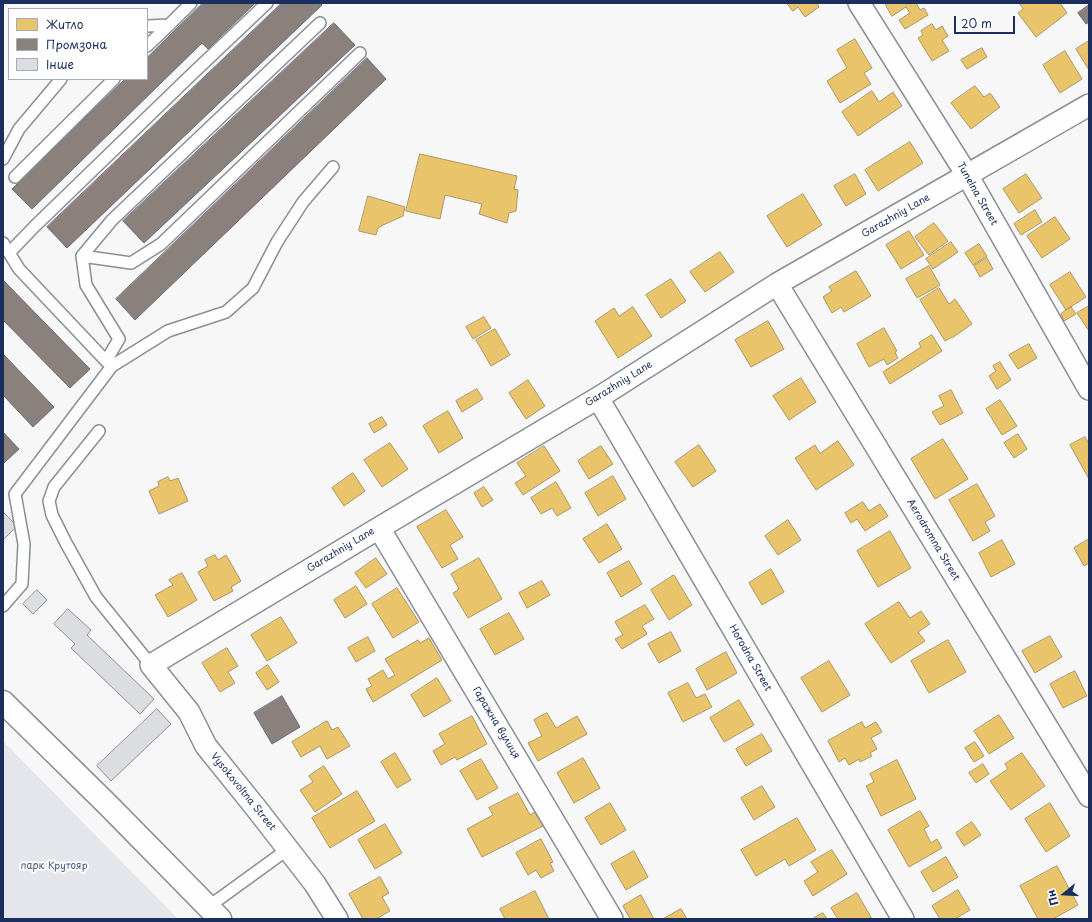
<!DOCTYPE html>
<html>
<head>
<meta charset="utf-8">
<style>
  body { margin:0 }
  #map { position:relative; width:1092px; height:922px; overflow:hidden; background:#f7f7f8; font-family:"Playpen Sans",sans-serif }
  canvas { display:block }
  .frame { position:absolute; inset:0; border:4px solid #1b2f5e; pointer-events:none }
  .legend { position:absolute; left:8px; top:8px; width:140px; height:72px; box-sizing:border-box; background:#fff; border:1px solid #a4acbf; margin:0; padding:5px 7px; list-style:none; font-size:12px; color:#1b2f5e }
  .legend li { display:flex; align-items:center; gap:8px; height:20px }
  .legend b { width:20px; border:1px solid #a4acbf }
  .north { position:absolute; left:1044px; top:874px; width:40px; height:40px; -webkit-text-stroke:3px #fff; paint-order:stroke; rotate:252deg; font-size:11px; font-weight:700; line-height:16px; text-align:center; color:#1b2f5e }
  .north::after { content:''; display:block; margin:auto; width:14px; height:18px; background:#1b2f5e; clip-path:polygon(50% 0,100% 100%,50% 72%,0 100%) }
  .scale { position:absolute; left:954px; top:16px; width:61px; height:18px; box-sizing:border-box; border:2px solid #1b2f5e; border-top:0; padding-left:5px; font-size:12px; line-height:14px; white-space:nowrap; color:#1b2f5e; -webkit-text-stroke:3px #fff; paint-order:stroke }
</style>
</head>
<body>
<div id="map">
<canvas width="1092" height="922"></canvas>
<div class="frame"></div>
<ul class="legend">
<li><b style="height:11px;background:#e9c46a"></b>Житло</li>
<li><b style="height:11px;background:#8a817c"></b>Промзона</li>
<li><b style="height:11px;background:#dcdde0"></b>Інше</li>
</ul>
<div class="north">Пн</div>
<div class="scale">20 m</div>
</div>
<script>
const ctx = document.querySelector('canvas').getContext('2d');
ctx.lineJoin = 'round';
function fill(path, color) { ctx.fillStyle = color; ctx.fill(path, 'evenodd'); }
function stroke(path, color, width, dash) { ctx.strokeStyle = color; ctx.lineWidth = width; ctx.lineCap = dash ? 'butt' : 'round'; ctx.setLineDash(dash || []); ctx.stroke(path); }
function write(font, color, halo, rows, align = 'center') {
  ctx.font = font + ' "Playpen Sans",sans-serif'; ctx.lineWidth = 4; ctx.setLineDash([]); ctx.textBaseline = 'middle'; ctx.strokeStyle = halo; ctx.fillStyle = color; for (const [text, x, y, turn = 0] of rows) {
    ctx.save(); ctx.translate(x, y); ctx.rotate((+turn || 0) * Math.PI / 180); ctx.textAlign = isNaN(turn) ? turn : align; if (halo) ctx.strokeText(text, 0, 0); ctx.fillText(text, 0, 0); ctx.restore();
  }
}
fill(new Path2D(`
  M3,741L178,919H3Z`), '#e5e6ec');
const homes = new Path2D(`
  M787,3H817L819,7L805,17L798,7L793,11Z
  M885,3H916L920,10L924,8L928,15L905,29L899,20L910,13L906,7L892,16Z
  M1019,3H1060L1067,13L1036,37L1018,13L1023,9Z
  M932,24L936,30L942,26L948,36L942,40L949,51L932,61L918,38L923,35L921,31Z
  M855,39L872,68L864,73L871,84L840,103L827,81L847,68L837,50Z
  M1089,41V70L1076,49Z
  M982,48L987,57L967,69L961,60Z
  M1065,51L1082,79L1060,93L1043,65Z
  M975,86L984,97L990,93L1000,107L971,129L951,103Z
  M872,91L879,102L893,92L902,106L858,136L842,112Z
  M910,142L923,163L878,191L865,170Z
  M420,154L517,176L514,189L518,190L516,211L509,213L507,223L479,214L482,204L445,195L440,219L406,211Z
  M855,174L866,194L846,206L834,186Z
  M1026,174L1042,198L1019,213L1003,189Z
  M803,194L822,225L787,247L767,216Z
  M368,196L405,207L403,216L383,225L378,228L376,235L359,231Z
  M1035,210L1042,222L1021,235L1014,224Z
  M1055,217L1070,239L1042,258L1027,236Z
  M934,223L948,241L929,255L915,237Z
  M909,231L924,255L901,269L886,245Z
  M951,242L958,252L933,269L926,259Z
  M979,244L987,256L973,265L965,253Z
  M720,252L734,272L705,292L690,272Z
  M987,258L993,269L980,277L974,266Z
  M929,266L940,285L917,298L906,279Z
  M856,271L871,296L844,312L841,307L832,313L823,297L832,291L829,287Z
  M1070,272L1086,297L1066,310L1050,285Z
  M671,279L686,301L661,318L646,295Z
  M939,288L949,304L955,299L972,324L952,338V337L945,341L920,300Z
  M1089,306V331L1077,313Z
  M633,307L652,336L618,358L595,321L614,308L619,316Z
  M1071,307L1076,314L1064,321L1061,314Z
  M484,317L491,328L473,339L466,327Z
  M768,321L784,349L751,367L735,340Z
  M884,328L897,351L895,352L898,358L887,365L884,359L869,367L857,344Z
  M495,329L510,355L491,366L476,340Z
  M932,335L942,351L890,384L883,372L921,347L919,343Z
  M1029,344L1037,358L1018,369L1009,355Z
  M1000,362L1011,380L997,389L989,376L996,371L993,366Z
  M801,378L816,402L789,420L773,396Z
  M528,380L545,406L526,419L509,393Z
  M477,389L483,399L462,412L456,401Z
  M951,390L963,413L940,425L932,412L944,406L939,396Z
  M1000,400L1017,426L1002,435L986,409Z
  M448,411L463,438L439,453L423,426Z
  M382,417L387,425L374,433L369,424Z
  M1018,434L1027,449L1014,458L1004,443Z
  M1085,437L1089,444V479L1070,445Z
  M943,439L968,479L935,499L911,459Z
  M838,441L854,465L816,490L795,458L815,445L820,453Z
  M390,443L408,469L382,487L364,460Z
  M699,445L716,471L693,487L675,462Z
  M544,446L560,471L523,495L515,483L526,476L517,463Z
  M601,446L613,464L589,479L578,461Z
  M353,473L365,491L344,506L332,488Z
  M613,476L626,499L598,516L585,493Z
  M168,477L170,481L178,478L188,501L159,514L149,491L159,486L158,482Z
  M556,482L571,508L557,516L552,508L541,514L531,498Z
  M977,484L995,516L985,522L990,531L973,541L949,500Z
  M484,487L493,500L482,507L474,493Z
  M863,502L869,511L880,504L888,516L865,531L857,519L851,523L845,513Z
  M446,510L463,537L450,545L458,559L442,568L417,527Z
  M788,520L801,540L778,555L765,536Z
  M607,524L622,549L599,563L583,539Z
  M890,531L911,568L878,587L857,551Z
  M1089,539V563L1084,566L1074,548Z
  M1002,540L1015,564L991,577L979,553Z
  M215,555L218,560L226,555L241,581L231,587L233,591L214,601L198,572L208,566L205,560Z
  M376,558L387,574L366,588L355,573Z
  M479,558L502,599L468,618L453,593L459,589L451,574Z
  M629,561L642,584L621,597L607,573Z
  M771,569L784,592L762,605L749,583Z
  M182,573L197,600L168,617L155,595L173,585L169,580Z
  M674,575L692,605L669,620L651,590Z
  M542,581L550,595L527,608L519,593Z
  M356,586L367,604L345,618L334,600Z
  M397,588L419,622L393,638L372,604Z
  M899,602L910,618L921,611L930,624L918,632L925,641L891,663L865,624Z
  M645,605L654,619L642,626L647,634L622,649L615,639L623,635L615,622Z
  M509,613L524,639L495,655L480,629Z
  M281,617L297,643L267,661L251,635Z
  M671,632L681,651L659,663L648,644Z
  M1050,636L1062,657L1035,673L1022,651Z
  M368,637L375,651L356,662L348,648Z
  M429,638L442,660L373,702L366,689L372,686L368,679L383,670L388,679L395,675L385,659L418,640L420,643Z
  M948,640L966,672L929,693L911,661Z
  M227,648L238,666L228,672L235,683L220,692L202,663Z
  M726,652L737,673L707,690L696,669Z
  M829,661L850,695L822,712L801,678Z
  M268,665L279,682L267,690L256,673Z
  M1075,671L1087,696L1063,708L1050,684Z
  M437,678L451,701L424,717L411,695Z
  M688,683L696,698L705,694L712,707L683,722L668,693Z
  M739,700L754,725L724,742L710,718Z
  M547,713L556,728L577,716L587,734L538,761L528,743L542,736L534,720Z
  M999,715L1014,738L989,754L974,731Z
  M472,716L487,744L457,760L455,757L441,765L433,751L445,744L439,734Z
  M327,721L332,730L338,727L350,746L327,759L320,746L301,757L292,742Z
  M862,722L865,728L876,722L882,732L871,738L877,749L870,753L872,756L860,762L859,759L849,765L845,758L839,762L828,741Z
  M762,734L772,751L746,766L736,749Z
  M975,742L984,756L974,762L965,748Z
  M395,753L411,780L397,788L381,762Z
  M1022,753L1045,786L1011,810L990,781L1008,769L1005,764Z
  M583,758L600,788L574,803L557,773Z
  M481,759L498,788L477,800L460,771Z
  M897,760L916,799L881,816L866,786L874,782L870,774Z
  M983,764L989,774L976,783L969,773Z
  M324,766L342,794L315,812L300,790L313,782L309,776Z
  M762,786L775,807L754,820L741,798Z
  M357,791L375,821L330,848L312,818Z
  M518,793L530,815L535,812L543,826L482,857L467,829L493,815L489,808Z
  M610,803L626,830L601,845L585,818Z
  M1050,803L1070,836L1046,852L1025,819Z
  M920,811L929,826L924,829L931,843L937,839L942,848L909,867L888,830Z
  M797,818L816,850L789,866L785,859L756,876L741,850Z
  M972,822L981,835L964,846L956,833Z
  M385,824L402,853L375,869L358,840Z
  M541,839L553,862L550,863L554,871L541,878L536,870L528,875L516,853Z
  M832,850L847,874L813,896L804,881L818,872L811,862Z
  M634,851L648,877L626,890L611,864Z
  M946,857L958,877L933,892L921,872Z
  M1057,866L1078,905L1053,919H1038L1020,886Z
  M380,877L389,893L382,897L390,911L376,919H363L349,894Z
  M958,890L970,910L955,919H940L932,906Z
  M535,891L549,919H505L500,909Z
  M857,893L872,919H838L831,908Z
  M641,895L654,919H630L623,906Z
  M681,909L687,919H663Z
  M823,913L827,919H812Z`);
fill(homes, '#e9c46a');
stroke(homes, '#ab9766', 1);
const industry = new Path2D(`
  M203,3H255L208,49L202,43L32,209L12,189L125,79H147V58Z
  M282,3H320L322,5L67,248L47,227Z
  M1089,5V22L1086,24L1078,13Z
  M334,23L355,45L144,243L123,221Z
  M367,58L386,79L135,320L116,299Z
  M3,280L90,369L70,388L3,320Z
  M3,354L54,407L33,427L3,395Z
  M3,432L19,449L3,464Z
  M282,696L300,727L272,744L254,713Z`);
fill(industry, '#8a817c');
stroke(industry, '#696873', 1);
const building = new Path2D(`
  M3,512L17,526L3,540Z
  M37,590L47,600L33,614L23,604Z
  M68,609L91,630L87,635L154,699L140,714L71,648L75,644L54,624Z
  M157,709L171,724L111,781L97,766Z`);
fill(building, '#dcdde0');
stroke(building, '#8a8e97', 1);
const lane = new Path2D(`
  M147,26L169,25L191,3
  M147,46L169,25
  M3,159L19,129L61,79
  M15,177L114,79
  M3,243L19,269L106,361L112,366L15,494L24,544L22,584L3,606
  M9,253L35,226L191,75L267,3
  M82,256L131,263L161,244L360,53
  M106,361L119,339L86,285L82,256L112,220L320,23
  M112,366L168,331L226,312L253,288L277,242L303,202L333,167
  M99,431L54,487L49,501L52,515L66,543L96,597L151,665
  M208,907L288,849`);
const street = new Path2D(`
  M859,3L967,175L1089,389
  M777,284L1089,796
  M598,398L903,919
  M379,528L612,919
  M337,919L315,884L256,808L206,746L189,712L151,665L379,528L598,398L777,284L1089,105`);
const secondary = new Path2D(`
  M3,702L108,805L220,919`);
stroke(lane, '#8a8e97', 14);
stroke(street, '#8a8e97', 24);
stroke(secondary, '#8a8e97', 25);
stroke(lane, '#fefefe', 11);
stroke(street, '#fefefe', 21);
stroke(secondary, '#fefefe', 22);
write('10px', '#1b2f5e', '#fff', [
  ["Tunelna Street",977,194,60],
  ["Garazhniy Lane",896,216,-30],
  ["Garazhniy Lane",619,384,-32],
  ["Aerodromna Street",933,540,59],
  ["Garazhniy Lane",341,550,-31],
  ["Horodna Street",750,658,60],
  ["Гаражна вулиця",496,723,59],
  ["Vysokovoltna Street",243,792,51]
]);
write('10px', '#4a5a7f', '#fff', [
  ["парк Крутояр",54,866]
]);
</script>
</body>
</html>
